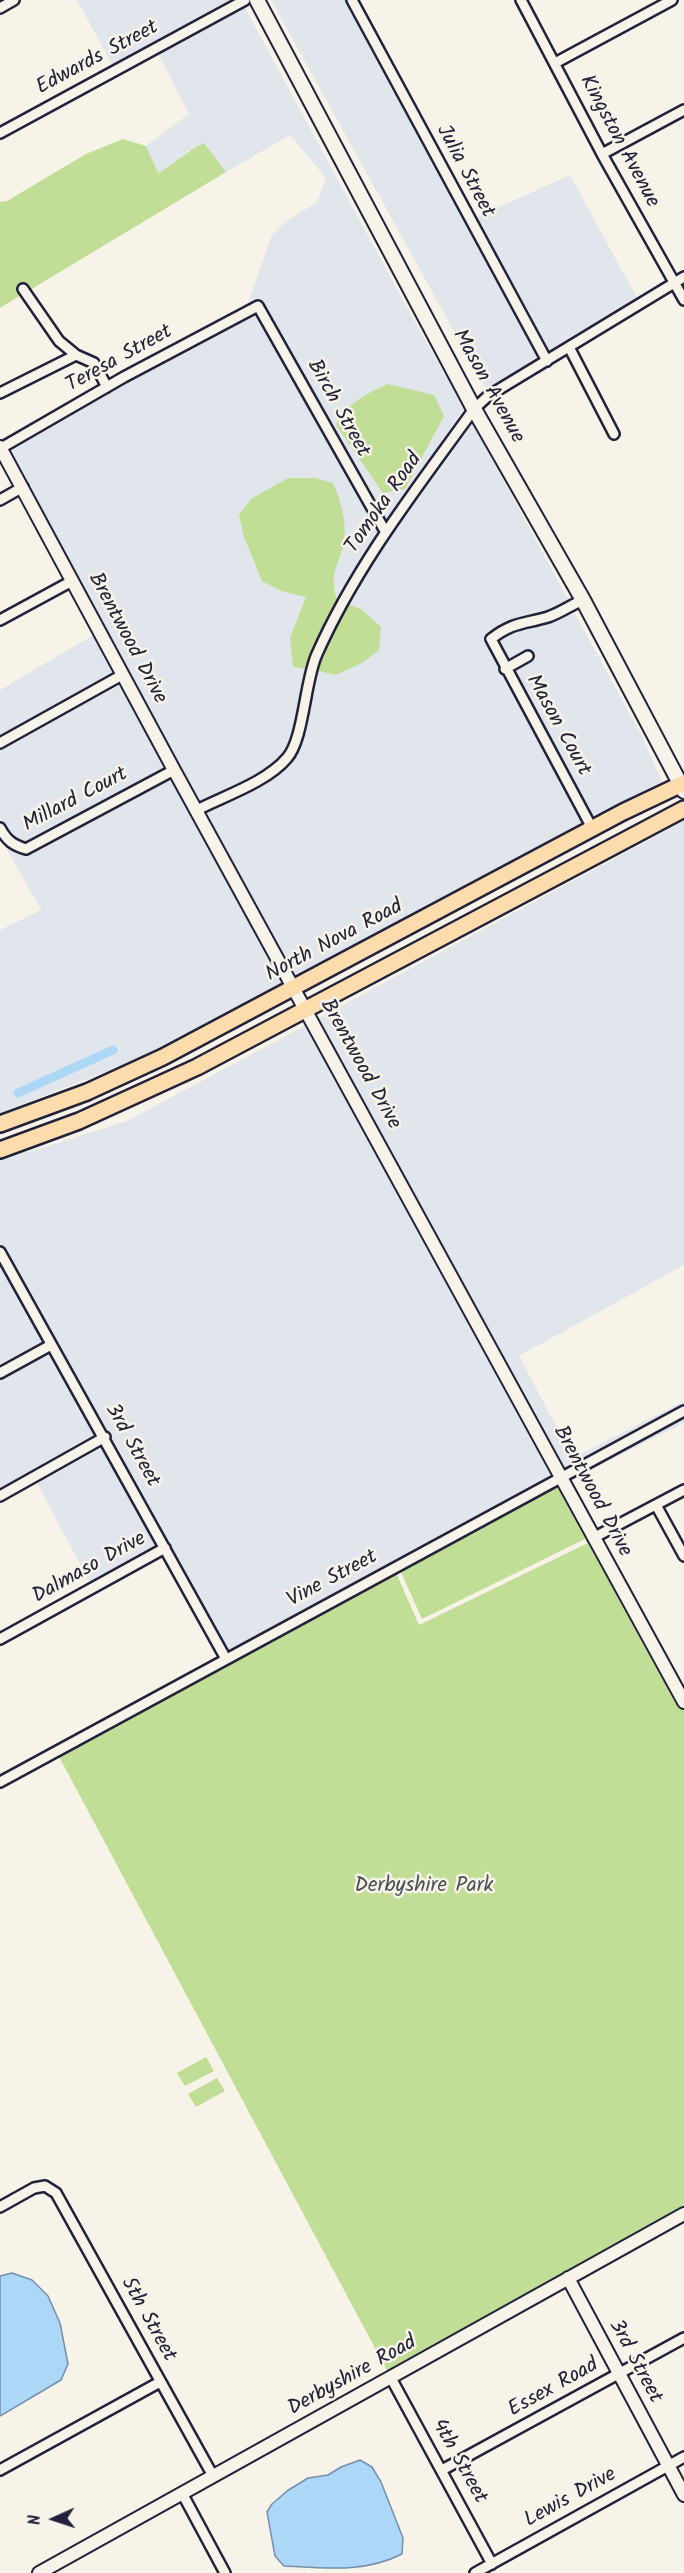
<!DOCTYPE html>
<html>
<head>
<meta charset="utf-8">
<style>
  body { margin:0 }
  #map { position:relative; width:684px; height:2573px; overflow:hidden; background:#f7f3e8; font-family:Kalam,sans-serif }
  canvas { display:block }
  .north { position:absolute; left:24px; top:2489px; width:60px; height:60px; -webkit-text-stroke:4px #f7f3e8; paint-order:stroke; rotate:267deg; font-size:16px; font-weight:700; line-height:24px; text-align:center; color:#22223b }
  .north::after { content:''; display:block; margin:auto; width:21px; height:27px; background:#22223b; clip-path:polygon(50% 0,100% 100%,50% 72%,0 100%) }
</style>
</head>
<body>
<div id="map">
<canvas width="684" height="2573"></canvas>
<div class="north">N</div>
</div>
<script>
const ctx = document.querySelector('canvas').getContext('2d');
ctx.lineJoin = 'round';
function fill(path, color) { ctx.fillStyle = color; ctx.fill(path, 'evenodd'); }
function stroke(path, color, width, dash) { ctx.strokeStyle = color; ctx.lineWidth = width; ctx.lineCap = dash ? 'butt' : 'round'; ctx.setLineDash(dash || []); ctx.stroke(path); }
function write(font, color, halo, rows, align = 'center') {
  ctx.font = font + ' Kalam,sans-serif'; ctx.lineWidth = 5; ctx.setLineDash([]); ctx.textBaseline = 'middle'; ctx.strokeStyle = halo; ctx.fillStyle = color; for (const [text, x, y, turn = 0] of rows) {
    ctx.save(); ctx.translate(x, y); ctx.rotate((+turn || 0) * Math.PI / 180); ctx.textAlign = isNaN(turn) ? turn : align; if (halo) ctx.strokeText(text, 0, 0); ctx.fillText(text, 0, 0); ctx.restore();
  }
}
fill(new Path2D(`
  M77,0H235L113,66Z
  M271,0H346L540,359L487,391Z
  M244,6L405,304L466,412L386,521L261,299L232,314L248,303L272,235L287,221L317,202L326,178L290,135L226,172L219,162L189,150L171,166L158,173L146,146L189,114L158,53Z
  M570,175L637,298L549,354L475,218Z
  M256,312L379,531L338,600L332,577L344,541L281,591L306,597L290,638L293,667L307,669L293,729L284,754L267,769L199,804L8,450L126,381Z
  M471,421L569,601L546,612L524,616L501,625L484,639L583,822L294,977L204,812L273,777L293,760L304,731L318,671L336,675L361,609L348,604L356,586L389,534Z
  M573,610L642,736L662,782L592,817L512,670L535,657L529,649L507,662L497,641L506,633Z
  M95,634L115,673L0,737V690Z
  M120,682L167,768L26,844L17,842L10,836L0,817V748Z
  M172,777L285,982L136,1060L0,1113V930L41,910L4,844L12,850L29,853Z
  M684,821V1265L519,1356L573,1458L684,1401V1405L563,1471L317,1019Z
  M308,1024L553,1476L228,1652L112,1438L56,1343L0,1242V1161L127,1121Z
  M0,1263L44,1344L0,1367Z
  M49,1352L98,1435L0,1490V1378Z
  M684,1416V1423L568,1481L567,1479Z
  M102,1444L158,1546L90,1583L36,1481Z`), '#e1e6ec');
fill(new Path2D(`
  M123,139L146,146L158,173C175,164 186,151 204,143L226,172L30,290L25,282L16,287L21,295L0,308V202L7,201L86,154Z
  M388,384L434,395L444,416L405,489L383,493L336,425C347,403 366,394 388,384Z
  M288,478H315L333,483C341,502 347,520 344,542C340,564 327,576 338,600L311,655L307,669L293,667L290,638L306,597L281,591L262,581L244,537L239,515L251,499Z
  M348,604L361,609L381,627L379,650L362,663L336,675L318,671L321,658Z
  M558,1485L587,1538L422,1619L400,1570Z
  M594,1540L684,1702V2214L391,2378L56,1751L394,1568L419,1625Z
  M206,2057L214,2071L185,2086L177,2073Z
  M217,2078L225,2091L196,2107L188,2094Z`), '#c1de96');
const water = new Path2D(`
  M12,2273L32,2280L48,2296L60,2323L68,2364L61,2380L0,2416V2276Z
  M360,2460L372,2467L381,2482L403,2538L402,2554C365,2573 326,2568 284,2566L275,2556L267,2512L272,2504L287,2491L308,2478L328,2475L341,2467Z`);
fill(water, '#acd7f7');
stroke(water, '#758fac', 1.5);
stroke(new Path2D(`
  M18,1093L113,1050`), '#acd7f7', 9);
const minor = new Path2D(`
  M352,0L547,361
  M521,0L602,154L684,300
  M0,8L14,0
  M555,63L672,0
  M0,133L245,0
  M602,154L684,110
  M23,289L59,341L76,355
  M569,347L614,434
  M0,393L76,355L94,363L107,387
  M1,448L124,377L258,306L385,531
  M0,500L23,487
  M583,600C571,605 560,613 548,617C524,624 513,622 491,639L592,828
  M0,620L72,581
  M505,669L528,656
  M0,743L122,675
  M197,810C224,796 267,782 287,758C304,739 305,679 317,654C357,564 417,488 474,409L488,396L684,277
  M0,828C7,841 13,845 26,849L174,770
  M0,1252L226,1659
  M0,1373L51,1345
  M0,1496L105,1437
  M656,1505L684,1556
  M593,1538L684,1490
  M0,1639L165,1548
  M0,1782L684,1411
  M0,2207L34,2188L45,2186L56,2193L213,2476
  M391,2378L492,2564
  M0,2470L160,2382
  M442,2470L684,2338
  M182,2493L225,2573
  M475,2573L684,2457`);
const tertiary = new Path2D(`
  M0,447L174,770L684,1702
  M568,2278L684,2495
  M39,2573L684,2214`);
const secondary = new Path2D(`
  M257,0L474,409L583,600L684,791`);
const primary = new Path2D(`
  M0,1124L87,1092L163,1057L623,812L684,783
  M0,1150L79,1121L197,1067L684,809`);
stroke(minor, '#22223b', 14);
stroke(tertiary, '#22223b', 16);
stroke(secondary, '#22223b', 18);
stroke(primary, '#22223b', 20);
stroke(minor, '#f7f3e8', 9);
stroke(tertiary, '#f7f3e8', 12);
stroke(secondary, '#f7f3e8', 14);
stroke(primary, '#fcdcac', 15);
write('21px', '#22223b', '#f7f3e8', [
  ["Edwards Street",98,59,-28],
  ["Kingston Avenue",618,142,62],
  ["Julia Street",464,172,62],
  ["Teresa Street",120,360,-29],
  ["Mason Avenue",487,387,61],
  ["Birch Street",337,409,61],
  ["Tomoka Road",385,504,-55],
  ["Brentwood Drive",126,639,62],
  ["Mason Court",557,726,61],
  ["Millard Court",76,801,-28],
  ["North Nova Road",335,942,-28],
  ["Brentwood Drive",359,1065,61],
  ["3rd Street",131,1446,61],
  ["Brentwood Drive",591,1492,62],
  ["Dalmaso Drive",90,1569,-29],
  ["Vine Street",333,1580,-28],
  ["5th Street",147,2320,61],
  ["3rd Street",634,2362,62],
  ["Derbyshire Road",353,2377,-29],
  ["Essex Road",554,2389,-29],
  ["4th Street",458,2462,61],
  ["Lewis Drive",571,2499,-29]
]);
write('21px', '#4a5152', '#f7f3e8', [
  ["Derbyshire Park",424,1887]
]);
</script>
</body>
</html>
